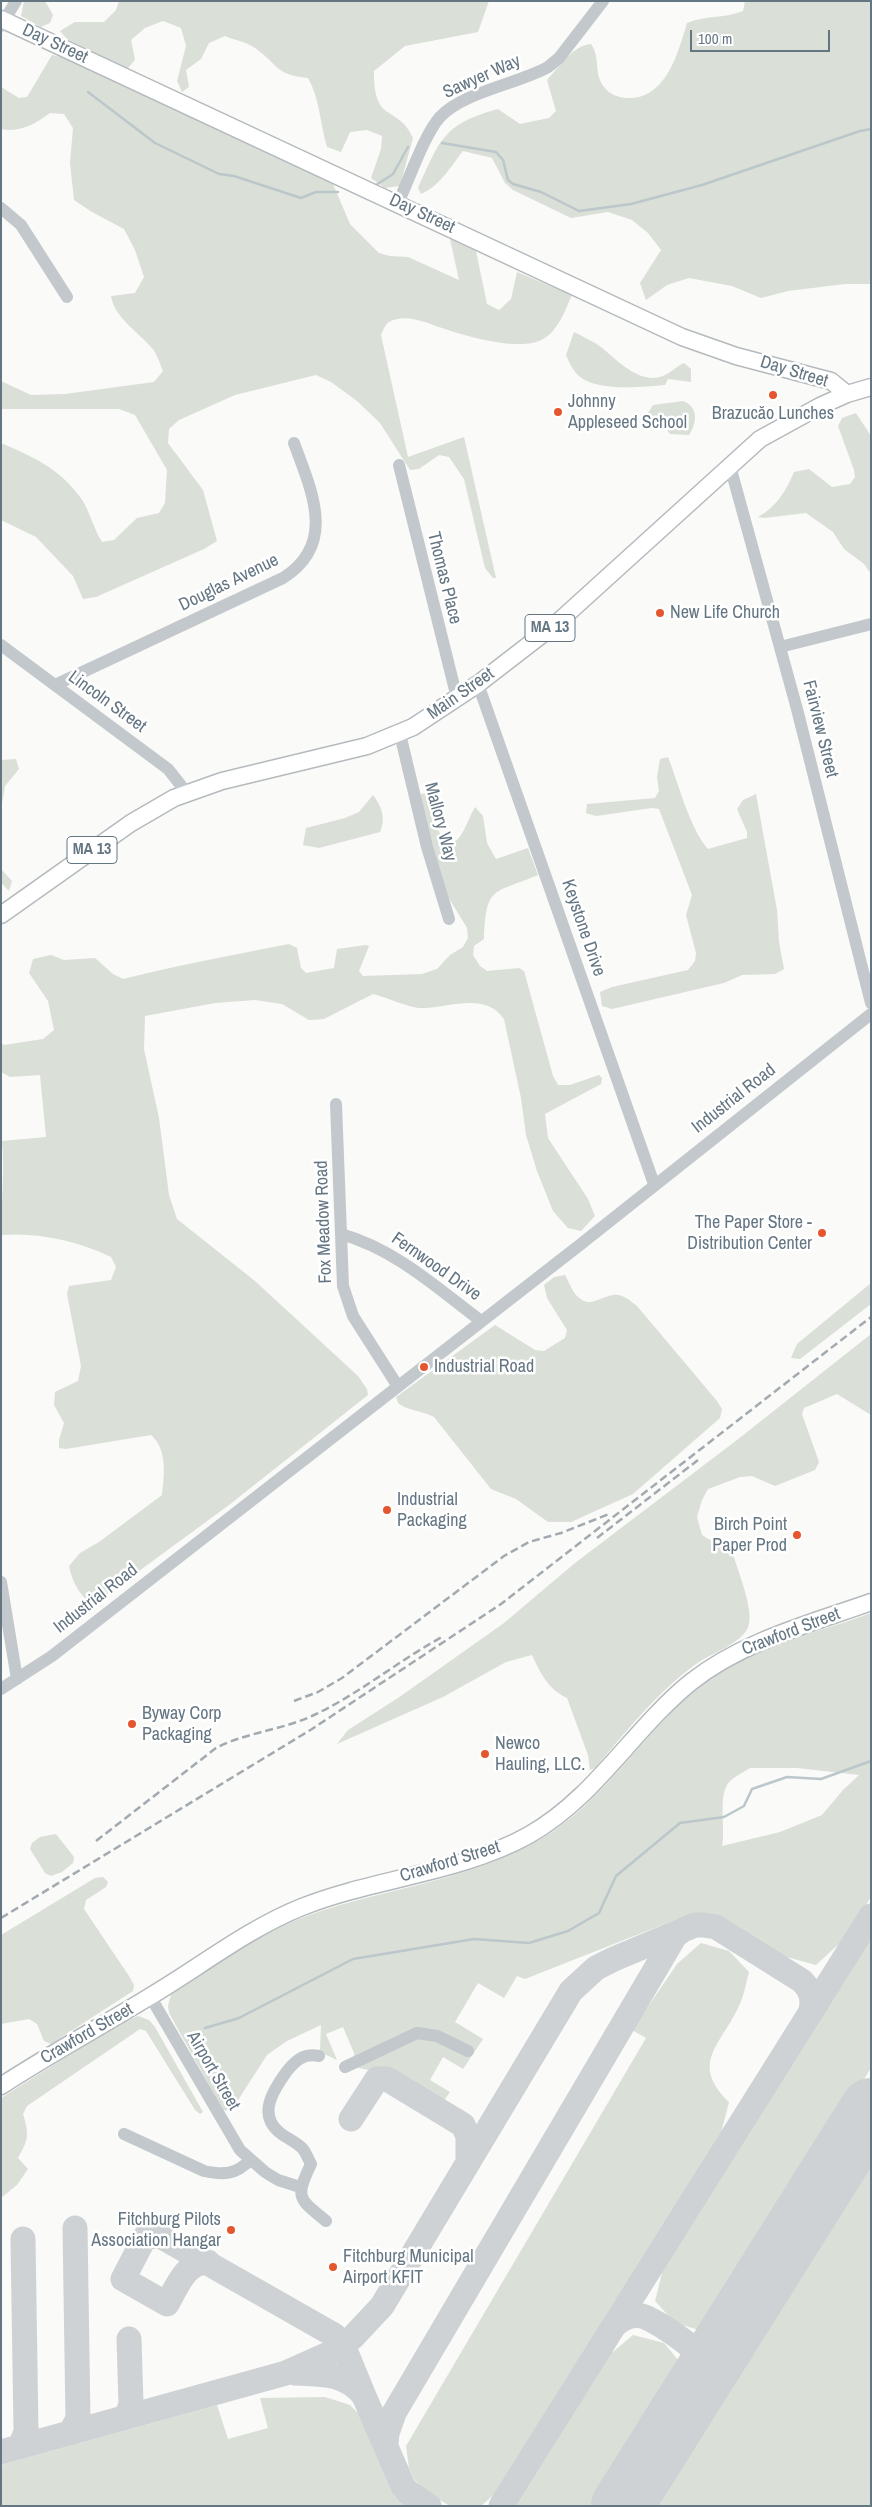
<!DOCTYPE html>
<html>
<head>
<meta charset="utf-8">
<style>
  body { margin:0 }
  #map { position:relative; width:872px; height:2507px; overflow:hidden; background:#fafaf8; font-family:"Archivo Narrow",sans-serif }
  canvas { display:block }
  .frame { position:absolute; inset:0; border:2px solid #657683; pointer-events:none }
  .scale { position:absolute; left:690px; top:30px; width:140px; height:22px; box-sizing:border-box; border:2px solid #657683; border-top:0; padding-left:6px; font-size:15px; line-height:18px; white-space:nowrap; color:#657683; -webkit-text-stroke:4px #fff; paint-order:stroke }
</style>
</head>
<body>
<div id="map">
<canvas width="872" height="2507"></canvas>
<div class="frame"></div>
<div class="scale">100 m</div>
</div>
<script>
const ctx = document.querySelector('canvas').getContext('2d');
ctx.lineJoin = 'round';
function fill(path, color) { ctx.fillStyle = color; ctx.fill(path, 'evenodd'); }
function stroke(path, color, width, dash) { ctx.strokeStyle = color; ctx.lineWidth = width; ctx.lineCap = dash ? 'butt' : 'round'; ctx.setLineDash(dash || []); ctx.stroke(path); }
function write(font, color, halo, rows, align = 'center') {
  ctx.font = font + ' "Archivo Narrow",sans-serif'; ctx.lineWidth = 5; ctx.setLineDash([]); ctx.textBaseline = 'middle'; ctx.strokeStyle = halo; ctx.fillStyle = color; for (const [text, x, y, turn = 0] of rows) {
    ctx.save(); ctx.translate(x, y); ctx.rotate((+turn || 0) * Math.PI / 180); ctx.textAlign = isNaN(turn) ? turn : align; if (halo) ctx.strokeText(text, 0, 0); ctx.fillText(text, 0, 0); ctx.restore();
  }
}
fill(new Path2D(`
  M24,1H45L53,15L50,23L41,27L21,16Z
  M119,1H489L478,32L405,46L374,71C373,125 398,104 413,138L400,186L385,188L371,178L381,149L382,136L367,130L350,132L341,152L327,147C320,124 320,99 308,78C275,75 278,64 255,48C247,42 234,40 225,36L209,43L201,59L186,70L189,87L182,92L177,81L186,46L181,28L163,21L145,28L131,40L135,60L127,69L67,39L60,31L75,22H104L116,10Z
  M745,1H871V284H845L788,291L761,298L732,286L689,278L667,285L646,300L640,283L661,250L648,233L632,220L608,212L571,218L513,190L505,183L492,158L463,151C451,166 440,186 421,194L418,188C440,140 443,124 498,109L520,124L549,118L556,111L547,80C560,66 572,46 591,44C601,58 593,72 604,87C609,94 619,98 627,98C666,100 678,53 687,23C706,15 722,19 743,11Z
  M52,55L61,57L333,184L350,224L379,253L390,256L408,257L459,280L450,239L476,251L487,304L499,310L511,299L517,272L572,295C565,310 559,330 543,339C522,352 468,337 445,329C429,324 406,312 389,322C385,325 383,330 381,335L408,457L464,437L496,578H493L485,568L464,479L449,457L439,455L419,469L410,470L380,423L357,401L331,382L316,375L235,395L179,420L169,429L168,443L203,490L217,541L204,549L96,597L83,599L73,576L36,537L1,520V443C32,456 60,469 80,497C89,508 93,528 102,542L114,540L137,518L159,513L165,503L167,470L135,415L119,409H1V381L31,395L65,394L154,382L163,371C160,364 157,353 151,347C138,332 114,317 111,296L135,293L144,277L135,250L124,229L92,212L74,200L70,163L73,128L64,114L50,113C35,124 20,133 1,129V87L19,98L27,97Z
  M574,332C583,337 593,341 601,347C616,359 641,387 665,375C672,372 675,367 684,363L691,369V382L668,379L665,385C642,387 595,392 578,375C572,369 569,362 566,355Z
  M683,401C699,407 697,423 689,435L670,434L663,425L646,416L653,405Z
  M856,413L871,436V574L864,564L844,549L833,532L806,513L764,518L758,517C776,507 786,491 794,472L809,469L832,487L850,484L855,477L854,470L838,426L842,418Z
  M668,757C679,785 689,827 708,849L747,838V832L737,809L743,800L756,794L777,910L779,942L784,969L775,974L742,975L724,983L612,1009L602,1006L600,992L612,987L688,970L695,961L696,953L686,915L692,895L659,809L652,808L596,816L586,813L587,804L655,798L659,791L657,777L660,759Z
  M16,759L19,769L5,786L1,809V760Z
  M426,793C429,804 442,863 461,835C467,826 470,815 475,807L483,816L487,843L496,859L528,848L538,875C493,894 486,885 484,939L474,946L473,955L480,966L487,971L519,968L524,971L553,1076L558,1085H570L599,1075L602,1078L601,1084L545,1114L548,1138L588,1199L595,1216L581,1231L568,1228L553,1211L537,1171L526,1135L521,1098L504,1019C485,991 449,1008 421,1008C409,1008 386,997 373,994L324,1019L309,1020L282,1004L255,1000L215,1003L145,1016L144,1049L159,1118L169,1195L177,1219L255,1281L358,1376L367,1389L368,1395L229,1505L94,1604C80,1598 72,1581 69,1566L80,1553L99,1542L162,1495C164,1475 168,1450 151,1435L66,1449L59,1448V1440L64,1423L54,1405L55,1392L78,1381L81,1366L67,1294L69,1286L111,1280L116,1267L111,1257C79,1241 37,1232 1,1235C1,1203 5,1173 2,1141L46,1137L40,1075L10,1077L1,1072V1043L4,1045L43,1039L54,1030L48,1001L29,973L33,959L51,955L64,960L95,958L113,974L123,979C178,965 233,955 289,944L297,948L301,968L306,973L334,968L337,949L366,945L369,946L359,971L363,976L422,974L437,969L450,955L463,947L468,938L467,928L447,895L420,804L421,794Z
  M373,795C382,807 386,818 380,832L319,848L303,845L306,828L345,818L359,812Z
  M1,869L12,881L9,891L1,883Z
  M565,1275C569,1282 572,1291 577,1296C590,1309 599,1297 613,1295C623,1293 630,1301 637,1306L717,1401L722,1409L720,1418L633,1494L571,1522H548L516,1499L491,1489L434,1417C421,1410 410,1412 398,1403L396,1397L495,1325L535,1350L544,1351L565,1338L567,1330L547,1298L544,1285L554,1277Z
  M871,1283V1304L800,1359L791,1358L797,1344Z
  M871,1334V1415L837,1394L804,1408L802,1414L819,1462L815,1470L775,1486L752,1476L740,1477L708,1489L702,1500L697,1517L702,1535L733,1554C738,1571 753,1608 749,1624C745,1643 711,1653 696,1664C657,1692 626,1732 595,1768L590,1770L588,1755L567,1698C548,1689 541,1674 532,1655L506,1662L443,1697L337,1744L348,1730L398,1698L504,1623L575,1563L737,1440Z
  M871,1613V1897L842,1941L816,1965L783,1956L708,1914H690L525,1979L517,1976L504,1998L478,1983L455,2022L483,2039L463,2069L443,2057L430,2080L450,2092L441,2105L394,2076L355,2067L354,2053L343,2027L326,2034L337,2060L320,2052L321,2025L287,2041L267,2055L231,2111L223,2110L169,2013L168,2006L171,1995C218,1961 268,1927 324,1910C396,1887 475,1878 541,1839C608,1799 647,1726 708,1679C750,1647 821,1632 871,1613ZM750,1768H797L859,1775L843,1790L822,1815L780,1832L722,1846C726,1828 717,1794 730,1781C735,1776 744,1772 750,1768Z
  M56,1834L74,1857L73,1863L62,1872L51,1876L45,1873L30,1849L32,1843L40,1837Z
  M103,1877L108,1882L106,1887L86,1900L84,1909L129,1976L134,1985L133,1991L51,2044L44,2041L37,2024L29,2019L1,2024V1935L95,1878Z
  M871,1931V2068L706,2332L675,2323L655,2301L663,2269L699,2205Z
  M701,1943L729,1951L749,1972C746,1983 744,1996 739,2006C721,2045 689,2063 729,2102L721,2133L677,2211L540,2430L499,2490L481,2506H450L425,2491L414,2479L409,2468L406,2446L646,2038L632,2030L677,1964Z
  M138,2016L149,2020L155,2027L203,2112L200,2114L195,2110L146,2031L140,2029L27,2106L23,2114C29,2134 29,2139 18,2158L28,2169L17,2185L1,2198V2098L117,2025Z
  M865,2158L871,2162V2506H647Z
  M633,2335L664,2343L684,2367L597,2506H510L608,2356Z
  M325,2397L350,2405L361,2416L391,2489L396,2497L409,2506H1V2465L217,2405L228,2439L268,2428L260,2398Z`), '#dadfd7');
stroke(new Path2D(`
  M88,92L155,143L219,174L234,176L301,198L316,192H338
  M442,143L496,152L503,160L508,180L513,184L541,192L579,211L631,204L702,185L860,131L871,129
  M376,185L393,174L408,147
  M205,2028L239,2018L353,1959L474,1939L529,1943L568,1931L599,1913L616,1876L680,1823L724,1817L744,1806L752,1789L787,1777L821,1779L871,1761`), '#bbc7cb', 2.5);
stroke(new Path2D(`
  M351,2119L377,2079H387L463,2125L468,2136V2160
  M208,2262C185,2262 177,2287 167,2304L123,2279L145,2237L160,2236L334,2335L343,2345L364,2396
  M616,2324C623,2318 632,2314 642,2316C653,2319 695,2346 700,2357C703,2364 702,2372 701,2380
  M690,2346C707,2354 717,2347 729,2336
  M295,2373C322,2374 347,2373 364,2396L403,2486L408,2492L429,2506
  M123,2418L128,2413L131,2404L129,2339
  M70,2433L78,2419L75,2228
  M386,2445L387,2433L394,2413L675,1936L680,1932
  M20,2447L26,2432L23,2239
  M1,2452L286,2373L333,2352L353,2337L382,2306L571,1991L596,1968L614,1959L695,1925H704L716,1927L802,1981C812,1991 814,2001 810,2014
  M501,2506L871,1916`), '#ced2d4', 25);
stroke(new Path2D(`
  M622,2506L871,2109`), '#ced2d4', 62);
const major = new Path2D(`
  M1,19L682,337L736,356L831,381L847,394
  M1,915L131,823L174,798L222,781L367,746L413,727L478,684L557,623L760,439L820,406L847,394L871,387
  M1,2086C50,2054 100,2027 149,1997C200,1967 247,1929 302,1907C375,1878 461,1873 529,1835C596,1797 633,1729 691,1682C743,1641 809,1624 871,1602`);
stroke(major, '#b5babe', 19);
stroke(new Path2D(`
  M1,26L16,1
  M398,203C409,180 424,135 440,117C463,92 518,84 548,67L559,58L603,1
  M1,208L21,225L67,297
  M399,465L457,698
  M730,466L797,709L871,1003
  M1,645L168,769L187,793
  M780,647L871,624
  M478,684L654,1184
  M55,685L283,578C337,544 312,492 294,443
  M400,734L427,847L449,919
  M336,1104L343,1286L353,1316L397,1385
  M341,1234C395,1249 437,1288 481,1321
  M1,1582L17,1679
  M1,1689L52,1656L581,1244L871,1014
  M150,1996L240,2150L265,2172L278,2180L300,2187
  M319,2056C304,2053 296,2060 287,2071C274,2089 257,2114 279,2132C286,2138 295,2141 302,2148C306,2152 308,2159 311,2164C295,2198 298,2198 326,2221
  M345,2067L417,2033L437,2036L468,2051
  M124,2134L204,2171C223,2175 236,2175 250,2160`), '#c3c8cc', 12);
stroke(major, '#fff', 16);
stroke(new Path2D(`
  M597,1538L698,1460
  M294,1701L318,1692L342,1678L504,1556L529,1542L561,1533L609,1514
  M96,1841L216,1748C247,1732 283,1730 314,1715C359,1694 398,1661 442,1637
  M1,1918L312,1729L501,1604L871,1317`), '#a2aab0', 2.5, [8, 4]);
for (const [x, y, r, color] of [
  [773,395,5,"#e4572e"],
  [558,412,5,"#e4572e"],
  [660,613,5,"#e4572e"],
  [822,1233,5,"#e4572e"],
  [424,1367,5,"#e4572e"],
  [387,1510,5,"#e4572e"],
  [797,1535,5,"#e4572e"],
  [132,1724,5,"#e4572e"],
  [485,1754,5,"#e4572e"],
  [231,2230,5,"#e4572e"],
  [333,2267,5,"#e4572e"]
]) { const dot = new Path2D(); dot.arc(x, y, r, 0, 2 * Math.PI); ctx.fillStyle = color; ctx.fill(dot); stroke(dot, '#fff', 2); }
for (const [x, y, w] of [
  [550,628,50],
  [92,850,50]
]) { const box = new Path2D(); box.roundRect(x - w / 2, y - 13.5, w, 27, 4); ctx.fillStyle = '#fff'; ctx.fill(box); stroke(box, '#657683', 1); }
write('bold 16px', '#657683', null, [
  ["MA 13",550,628],
  ["MA 13",92,850]
]);
write('18px', '#657683', '#fff', [
  ["Day Street",55,44,25],
  ["Sawyer Way",482,77,-24],
  ["Day Street",422,214,25],
  ["Day Street",794,372,17],
  ["Thomas Place",444,578,76],
  ["Douglas Avenue",229,583,-26],
  ["Main Street",461,694,-35],
  ["Lincoln Street",107,702,36],
  ["Fairview Street",820,729,76],
  ["Mallory Way",440,822,75],
  ["Keystone Drive",583,928,71],
  ["Industrial Road",734,1099,-38],
  ["Fox Meadow Road",324,1222,-92],
  ["Fernwood Drive",436,1267,35],
  ["Industrial Road",96,1599,-38],
  ["Crawford Street",791,1632,-21],
  ["Crawford Street",450,1862,-17],
  ["Crawford Street",87,2034,-30],
  ["Airport Street",213,2071,60]
]);
write('18px', '#657683', '#fff', [
  ["Johnny",568,402],
  ["Appleseed School",568,423],
  ["Brazucăo Lunches",773,414,"center"],
  ["New Life Church",670,613],
  ["The Paper Store -",812,1223,"right"],
  ["Distribution Center",812,1244,"right"],
  ["Industrial Road",434,1367],
  ["Industrial",397,1500],
  ["Packaging",397,1521],
  ["Birch Point",787,1525,"right"],
  ["Paper Prod",787,1546,"right"],
  ["Byway Corp",142,1714],
  ["Packaging",142,1735],
  ["Newco",495,1744],
  ["Hauling, LLC.",495,1765],
  ["Fitchburg Pilots",221,2220,"right"],
  ["Association Hangar",221,2241,"right"],
  ["Fitchburg Municipal",343,2257],
  ["Airport KFIT",343,2278]
], 'left');
</script>
</body>
</html>
